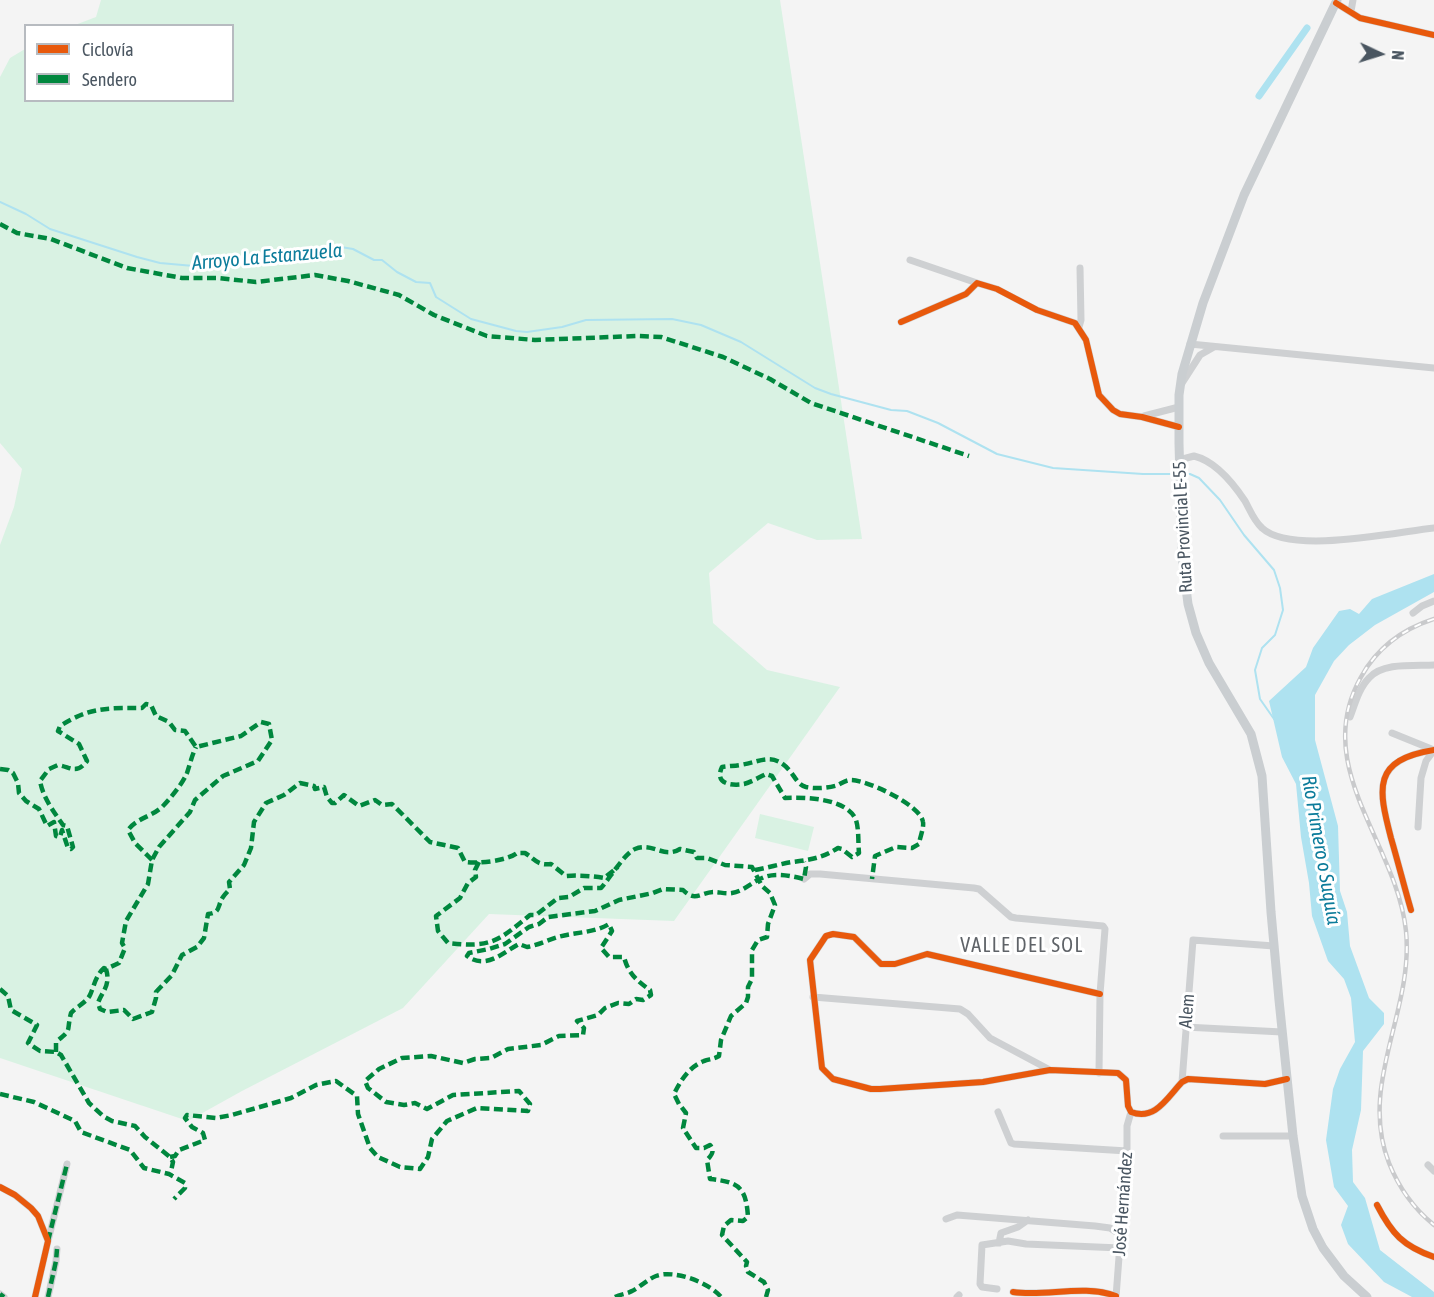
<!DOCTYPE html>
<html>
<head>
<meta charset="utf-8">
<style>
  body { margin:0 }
  #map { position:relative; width:1434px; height:1297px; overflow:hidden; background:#f4f4f4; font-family:"Asap Condensed",sans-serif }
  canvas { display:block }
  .legend { position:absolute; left:24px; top:24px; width:210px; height:78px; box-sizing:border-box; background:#fff; border:2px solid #b7bbc0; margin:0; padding:8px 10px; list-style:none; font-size:18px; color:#4a5661 }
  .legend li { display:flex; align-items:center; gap:12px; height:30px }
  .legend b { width:30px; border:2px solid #b7bbc0 }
  .north { position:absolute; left:1350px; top:24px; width:60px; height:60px; -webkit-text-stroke:4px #fff; paint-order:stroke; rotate:94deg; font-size:16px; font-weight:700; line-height:24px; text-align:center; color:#4a5661 }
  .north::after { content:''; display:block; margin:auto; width:21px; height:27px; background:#4a5661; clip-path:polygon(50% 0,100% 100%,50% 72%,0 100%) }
</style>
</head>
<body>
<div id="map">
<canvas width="1434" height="1297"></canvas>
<ul class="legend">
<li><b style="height:8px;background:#e8590c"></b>Ciclovía</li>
<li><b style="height:8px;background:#00873e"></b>Sendero</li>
</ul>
<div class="north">N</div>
</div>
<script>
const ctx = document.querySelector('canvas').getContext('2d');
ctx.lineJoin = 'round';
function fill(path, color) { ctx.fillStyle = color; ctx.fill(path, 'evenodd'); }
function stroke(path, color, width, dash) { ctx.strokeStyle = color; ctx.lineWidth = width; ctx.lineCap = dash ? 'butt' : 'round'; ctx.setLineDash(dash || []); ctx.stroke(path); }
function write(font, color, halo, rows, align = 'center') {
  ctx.font = font + ' "Asap Condensed",sans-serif'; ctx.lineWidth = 6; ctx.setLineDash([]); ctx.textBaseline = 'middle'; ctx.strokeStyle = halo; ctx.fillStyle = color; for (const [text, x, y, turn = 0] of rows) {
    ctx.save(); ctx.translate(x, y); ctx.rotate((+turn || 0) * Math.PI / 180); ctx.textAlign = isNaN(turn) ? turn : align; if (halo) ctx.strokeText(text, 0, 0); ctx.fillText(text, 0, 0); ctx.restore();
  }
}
fill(new Path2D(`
  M101,0H780L862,539L817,540L768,523L709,573L713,623L767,670L840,687L674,921L489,914L403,1008L242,1091L188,1121L0,1058V545L14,507L22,469L0,443V77L10,58L25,49L26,100H232V26L75,25L96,17Z
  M760,814L814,827L808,851L755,838Z`), '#d9f2e3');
fill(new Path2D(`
  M1434,574V592L1375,625L1349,645L1334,661L1315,695V740L1338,826L1340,891L1347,912L1350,946L1369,998L1384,1013V1024L1363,1051L1361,1110L1352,1150L1353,1182L1365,1198L1380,1250L1434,1292V1297H1412L1384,1282L1348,1244L1341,1225L1348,1206L1334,1187L1326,1140L1333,1089L1340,1069L1355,1042L1351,998L1344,979L1328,961L1312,916L1309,883L1301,837L1296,784L1282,757L1269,701L1306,667L1313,648L1339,611L1350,609L1359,614L1372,599Z`), '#aee2f0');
stroke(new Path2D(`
  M0,202L26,214L50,229L137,257L160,263L205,267L225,265L260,256L341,247L353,249L374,260H382L397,272L416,282L430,283L436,297L471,319L516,331L527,332L562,327L586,320L672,319L701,325L741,342L815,388L831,394L891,410L907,411L938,423L997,454L1053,468L1143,474H1172
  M1183,474H1190L1199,478L1220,500L1244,535L1274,570L1280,588L1283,610L1275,635L1262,648L1255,670L1260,699L1274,719`), '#aee2f0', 2);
stroke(new Path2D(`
  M1259,96L1307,28`), '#aee2f0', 7);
stroke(new Path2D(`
  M1336,3L1360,18L1434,35
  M1351,11L1353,0
  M910,260L977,283
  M901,322L966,294L977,283L997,289L1037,310L1075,323L1086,340L1099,395L1113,410L1120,414L1142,417L1179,427
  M1079,327L1081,320L1080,268
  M1190,344L1434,368
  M1182,383L1200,355L1214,347
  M1144,416L1179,407
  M1179,460L1194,456C1215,461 1233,483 1245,501C1250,510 1254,521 1262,528C1291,555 1396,532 1434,528
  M1413,613L1422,606L1434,601
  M1350,717C1355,704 1359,688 1369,678C1383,662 1415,666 1434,665
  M1392,733L1434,750L1426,761L1421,778L1418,827
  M804,879L810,874H820L974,888L979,889L1011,917L1016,918L1103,926L1105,929L1100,994L1099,1073
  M1411,910C1404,886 1398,862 1391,838C1378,788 1372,760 1434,750
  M1100,994L927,954L895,964H881L854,937L833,934L826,936L810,960L822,1068L833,1079L871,1089H880L983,1082L1050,1070L1118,1073L1126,1080L1128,1106L1131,1112C1155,1121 1167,1098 1182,1082L1188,1079L1265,1084L1287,1079
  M813,997L960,1009L968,1014L990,1038L1050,1070
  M1185,1027L1282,1032
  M1182,1082L1193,940L1274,946
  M998,1112L1011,1143L1014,1144L1127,1151
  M1223,1136H1293
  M1428,1165L1434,1171
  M0,1187L15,1195L31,1208L38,1216L48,1241L35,1297
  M1377,1205C1392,1234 1403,1246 1434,1257
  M946,1219L957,1215L1095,1226L1110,1228L1121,1235
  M48,1241L67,1164
  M999,1243L1001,1233L1018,1227L1028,1220
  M997,1289L982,1287L980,1284L982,1245L1008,1241L1026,1244L1120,1248
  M1013,1292C1046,1297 1083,1284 1116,1296
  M0,1294L4,1297
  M48,1297L56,1261L57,1249
  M957,1297L959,1295
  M1116,1297L1127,1151V1126L1131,1112`), '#ced0d2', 7);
stroke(new Path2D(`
  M1337,0L1244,195L1203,303L1182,374L1179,395V443L1182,556L1188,604L1196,633L1209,663L1251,734L1262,776L1271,912L1279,1000L1293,1136L1302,1196L1313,1229L1323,1248L1344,1276L1367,1297`), '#caced1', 9);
const rail = new Path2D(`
  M1434,619C1403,629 1377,648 1361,677C1310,767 1397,843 1406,931C1414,1011 1358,1084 1389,1163C1399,1188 1413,1208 1434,1225`);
stroke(rail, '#c9cacc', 4.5);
stroke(rail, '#fff', 2, [7]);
stroke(new Path2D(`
  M0,224L17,233L51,239L127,268L182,278H218L256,282L315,275L348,281L399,295L434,315L487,336L535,340L637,336L661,337L723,357L770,379L811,403L969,456
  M0,769L8,770L13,773L18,783L19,793L26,801L39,809L47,826L54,822L56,836L60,837L62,830L68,848L71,849L73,847L67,826L63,825C54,812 43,798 40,781L49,769L58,765C71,767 76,775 87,761L79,744L58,731L60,726C90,707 107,708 142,708L146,704L151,705L156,716L169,722L175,730L185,731L196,747L241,736L261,722L269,724L272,740L258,761L223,776L195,800L190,812L159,847L152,860L148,884L126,921L122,943L125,948L119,963L106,969C111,986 102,991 98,1003L100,1009L107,1012L124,1010L133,1019L152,1012L156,998V992L172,975L182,955L197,947L204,938L208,914C221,913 217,906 223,897C225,894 228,891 230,889L229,882L244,865L251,848L254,822L266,803L284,795L300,783L314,786L315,789L324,787L327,797L332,803H335L344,795L359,806L375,800L382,805L392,804L430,842L458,848L465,862C477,864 507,861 517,853H525C535,859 537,866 551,864L566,876C577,875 593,876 604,878L618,867
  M152,860L135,843L128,830C137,818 151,817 162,807C170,799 183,783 187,773C190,764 192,755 196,747
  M479,862L475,870L476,877L468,883L460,898L436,916L438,931L448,943C492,948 498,941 530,915H536L558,898L569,897L584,888H601C610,878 624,854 635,849C653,842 664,859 680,849L694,852L697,858H707L725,865L752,867L762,886L770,893L775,905L768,924L767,937L758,940L752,950V979L748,987V997L746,1003L731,1016L721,1040L719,1056C714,1059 710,1059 704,1061C689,1067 681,1080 674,1094L679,1104L686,1113L683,1128L696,1148H704L710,1145C715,1151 712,1155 707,1160L710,1179C739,1182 746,1187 748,1217L743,1221L731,1220L724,1226L722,1235L747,1262L746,1266L748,1272L764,1282L768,1290L766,1297
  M755,870C767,868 780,864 792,862C810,860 822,858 838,848L842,849L852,857L859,853C858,843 859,829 856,820C847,798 805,797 785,798L772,776L766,774C760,777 751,782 744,784C731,786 714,784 722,767C728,766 734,766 740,765C761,762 773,751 790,771C795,777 798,785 806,787C816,789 829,788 838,785C842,783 846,780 851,780C867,780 921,805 923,822C924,828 920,837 919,844L912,848L896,847L875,856L872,879
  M0,989L8,996L11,1010L37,1025L28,1043L40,1051L56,1052L61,1055L89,1103L103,1116L112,1121L135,1126L145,1137L170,1157L173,1162L170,1176
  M56,1052V1042C73,1028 66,1033 71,1013C76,1007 87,1002 90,995C94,986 96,975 104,968L106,969
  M0,1094L34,1102L75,1121L81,1132L130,1150L144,1168L169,1174L185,1183V1188L174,1199
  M170,1157L175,1156L179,1150L205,1140L203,1133L192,1127L185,1118L187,1115L216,1118L232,1115L291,1098L316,1085L336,1081L357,1096L358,1114L370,1148L378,1157L400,1167L420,1169L428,1157L432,1139L447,1121L477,1108L528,1111L530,1104L519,1091L453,1095L427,1109L415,1103L404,1105L386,1102L368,1088L365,1081L379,1069L402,1058L431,1056L463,1063L475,1059L491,1058L508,1049L541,1045L559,1036L583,1035L584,1028L577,1021L598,1015L605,1008L618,1003L629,1004L636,999L643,1000L651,995L650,990C637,981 628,973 624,957H609L601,948L612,931L609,924C594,933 576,932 558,937C548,940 538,945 527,947L519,944C502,953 486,970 467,956L469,953L489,949L505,944L529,927L539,924L548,917L595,911L619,900L653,893L663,889L683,890C695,902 700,893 713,892C719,892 726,894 732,893C744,891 752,882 762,878C775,872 791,876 804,879L806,867L804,862
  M48,1241L67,1164
  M0,1294L4,1297
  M48,1297L56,1261L57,1249
  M615,1297C621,1294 627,1294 632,1291C640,1287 648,1279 656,1276C674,1269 710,1283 721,1297`), '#00873e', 4.5, [9, 4.5]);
stroke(new Path2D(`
  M1336,3L1360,18L1434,35
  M901,322L966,294L977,283L997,289L1037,310L1075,323L1086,340L1099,395L1113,410L1120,414L1142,417L1179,427
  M1411,910C1404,886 1398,862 1391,838C1378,788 1372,760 1434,750
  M1100,994L927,954L895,964H881L854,937L833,934L826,936L810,960L822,1068L833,1079L871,1089H880L983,1082L1050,1070L1118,1073L1126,1080L1128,1106L1131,1112C1155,1121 1167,1098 1182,1082L1188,1079L1265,1084L1287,1079
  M0,1187L15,1195L31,1208L38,1216L48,1241L35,1297
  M1377,1205C1392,1234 1403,1246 1434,1257
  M1013,1292C1046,1297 1083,1284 1116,1296`), '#e8590c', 6);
write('18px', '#4a5661', '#fff', [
  ["Ruta Provincial E-55",1183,527,-93],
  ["Alem",1187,1011,-85],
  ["José Hernández",1123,1204,-86]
]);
write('italic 20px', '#0c7c9b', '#fff', [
  ["Arroyo La Estanzuela",267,257,-5],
  ["Río Primero o Suquía",1321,850,80]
]);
ctx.letterSpacing = '1.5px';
write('20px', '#5f6368', '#fff', [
  ["VALLE DEL SOL",1022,946]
]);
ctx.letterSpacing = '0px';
</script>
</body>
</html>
